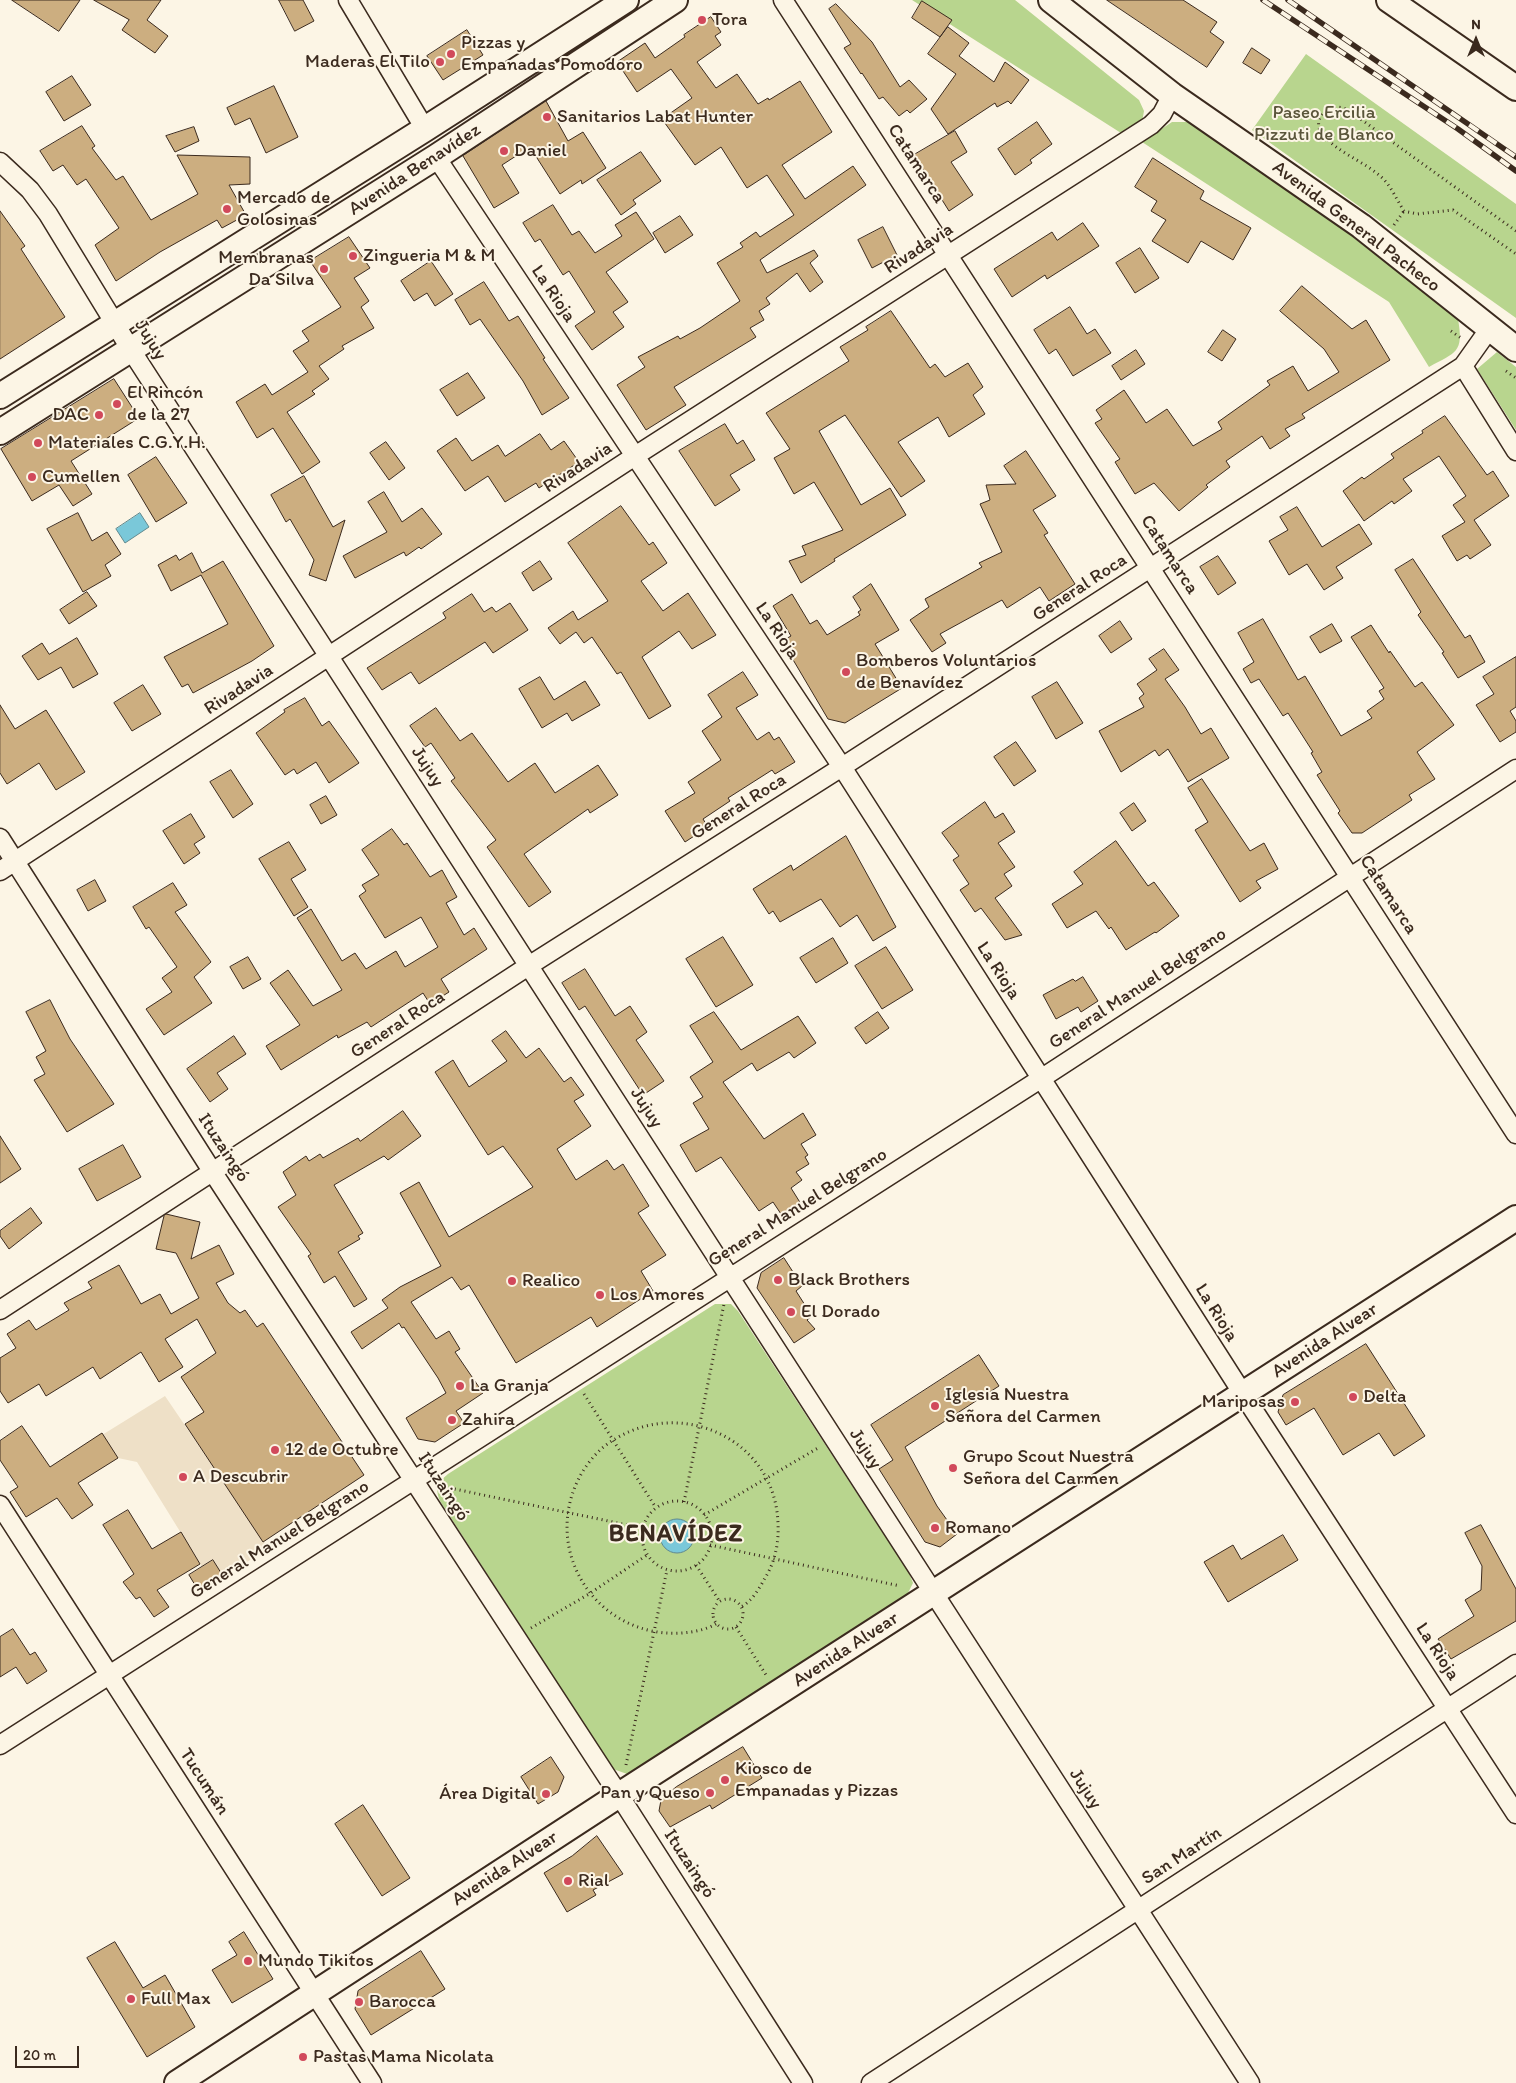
<!DOCTYPE html>
<html>
<head>
<meta charset="utf-8">
<style>
  body { margin:0 }
  #map { position:relative; width:1516px; height:2083px; overflow:hidden; background:#fcf5e5; font-family:Itim,sans-serif }
  canvas { display:block }
  .north { position:absolute; left:1451px; top:15px; width:50px; height:50px; -webkit-text-stroke:4px #fcf5e5; paint-order:stroke; rotate:0deg; font-size:14px; font-weight:700; line-height:20px; text-align:center; color:#3b2a1e }
  .north::after { content:''; display:block; margin:auto; width:18px; height:22px; background:#3b2a1e; clip-path:polygon(50% 0,100% 100%,50% 72%,0 100%) }
  .scale { position:absolute; left:15px; top:2046px; width:64px; height:22px; box-sizing:border-box; border:2px solid #3b2a1e; border-top:0; padding-left:6px; font-size:15px; line-height:18px; white-space:nowrap; color:#3b2a1e; -webkit-text-stroke:4px #fcf5e5; paint-order:stroke }
</style>
</head>
<body>
<div id="map">
<canvas width="1516" height="2083"></canvas>
<div class="north">N</div>
<div class="scale">20 m</div>
</div>
<script>
const ctx = document.querySelector('canvas').getContext('2d');
ctx.lineJoin = 'round';
function fill(path, color) { ctx.fillStyle = color; ctx.fill(path, 'evenodd'); }
function stroke(path, color, width, dash) { ctx.strokeStyle = color; ctx.lineWidth = width; ctx.lineCap = dash ? 'butt' : 'round'; ctx.setLineDash(dash || []); ctx.stroke(path); }
function write(font, color, halo, rows, align = 'center') {
  ctx.font = font + ' Itim,sans-serif'; ctx.lineWidth = 4; ctx.setLineDash([]); ctx.textBaseline = 'middle'; ctx.strokeStyle = halo; ctx.fillStyle = color; for (const [text, x, y, turn = 0] of rows) {
    ctx.save(); ctx.translate(x, y); ctx.rotate((+turn || 0) * Math.PI / 180); ctx.textAlign = isNaN(turn) ? turn : align; if (halo) ctx.strokeText(text, 0, 0); ctx.fillText(text, 0, 0); ctx.restore();
  }
}
fill(new Path2D(`
  M165,1396L269,1549L223,1576L213,1560L202,1567L137,1462L118,1458L26,1517L10,1492Z`), '#eee0c7');
fill(new Path2D(`
  M912,0H1015L1139,100L1144,111L1142,122L1121,133Z
  M1306,54L1516,204V318L1252,130Z
  M1172,122H1188L1340,227L1458,319C1464,353 1456,352 1429,367L1389,302L1142,142Z
  M1497,352L1516,367V430L1477,369Z
  M715,1304H731L738,1311L909,1573L913,1583L905,1599L630,1775L613,1769L440,1501C435,1488 437,1483 448,1474Z`), '#b8d58e');
const water = new Path2D(`
  M140,513L149,527L125,543L116,529Z
  M660 1536a17 17 0 1 1 34 0a17 17 0 1 1-34 0Z`);
fill(water, '#7ac8d9');
stroke(water, '#61898e', 1);
const building = new Path2D(`
  M12,0H80L59,31Z
  M94,0H161L147,20L168,36L155,53L122,30L129,20Z
  M279,0H303L314,21L295,31Z
  M1107,0H1183L1217,22L1210,32L1224,42L1207,67Z
  M922,1L952,20L940,37L912,18Z
  M836,4L872,42L900,87L909,80L927,99L910,113L907,110L899,116L883,97L879,99L862,73L861,74L844,48L851,44L829,9Z
  M711,17L721,32L715,36L721,45L697,62L716,88L737,74L758,104L768,98L769,100L800,81L832,132L782,165L805,199L853,166L866,185L760,260L767,273L814,250L818,256L810,263L823,282L810,292L797,273L766,298L770,304L759,311L764,320L750,328L756,337L674,387L686,405L646,430L617,385L645,367L638,357L678,336L680,339L700,328L740,301L717,263L743,247L740,243L756,232L760,237L794,215L767,175L747,188L721,147L695,165L662,119L692,98L671,69L637,92L617,62L645,43L655,58L685,37L684,35Z
  M948,27L969,43L959,56L994,82L1005,62L1029,80L1011,104L1008,101L997,107L995,103L948,134L931,109L956,74L928,54Z
  M467,30L483,55L443,80L427,56Z
  M1252,48L1270,60L1261,74L1243,63Z
  M72,76L91,105L64,121L46,92Z
  M274,86L298,137L266,153L250,118L235,125L227,108Z
  M546,101L568,141L583,132L606,168L582,184L581,180L560,194L530,147L502,165L519,193L494,208L463,156Z
  M1037,122L1052,144L1030,160L1032,163L1015,175L998,149Z
  M82,126L95,146L92,148L116,180L123,176L151,220L198,194L177,155L250,157V184L229,185L246,215L222,228L217,220L160,252L116,281L95,245L119,228L86,179L77,185L63,165L53,171L40,151Z
  M194,127L199,141L175,152L166,136Z
  M955,131L967,152L951,162L973,195L949,211L914,155Z
  M641,152L661,181L633,200L636,204L621,215L597,180Z
  M1153,158L1204,191L1200,199L1251,228L1233,260L1201,241L1188,263L1152,241L1166,220L1151,211L1157,201L1135,187Z
  M553,205L572,235L579,231L595,253L622,236L615,225L636,212L654,239L606,272L628,302L613,312L624,327L592,350L575,326L595,312L569,271L563,275L540,239L535,242L523,223Z
  M0,211L25,246L21,249L65,317L0,359Z
  M680,216L693,235L665,253L653,233Z
  M1083,223L1099,246L1047,279L1045,275L1012,297L994,269L1052,232L1057,240Z
  M883,227L897,255L872,268L858,240Z
  M349,237L370,268L354,278L369,301L361,307L374,328L342,346L344,349L319,366L329,379L312,391L315,394L287,412L320,462L302,474L273,428L257,438L236,402L265,384L272,395L308,372L293,351L309,341L302,331L341,307L310,261Z
  M1140,248L1159,278L1135,293L1116,263Z
  M431,261L453,294L435,306L427,293L414,301L401,281Z
  M484,282L509,321L518,316L545,358L543,359L569,398L542,415L523,381L480,319L470,325L455,300Z
  M1302,286L1352,329L1366,320L1390,360L1302,414L1305,418L1285,429L1290,436L1270,449L1262,436L1226,461L1230,467L1206,485L1208,487L1179,511L1154,483L1135,494L1115,462L1120,459L1095,423L1102,419L1096,410L1124,390L1146,423L1167,409L1193,446L1222,429L1218,422L1270,385L1267,381L1293,366L1308,391L1339,372L1324,349L1280,311Z
  M1070,307L1087,334L1095,329L1111,353L1073,376L1056,349L1049,354L1034,330Z
  M891,311L930,368L935,364L945,377L968,363L983,387L973,395L985,414L949,437L938,417L898,442L925,481L901,497L845,415L819,431L861,505L890,488L906,515L834,559L835,561L801,583L789,561L806,555L802,546L843,530L814,482L794,494L774,458L790,449L766,413L849,361L840,347L868,330L866,327Z
  M1223,330L1236,339L1222,361L1208,352Z
  M1136,350L1145,364L1121,380L1112,366Z
  M468,373L485,398L457,416L440,390Z
  M114,379L139,418L71,461L92,494L73,506L59,485L32,501L1,449Z
  M1445,416L1487,475L1493,471L1509,496L1474,520L1491,545L1470,559L1467,555L1457,561L1442,536L1465,522L1453,505L1466,496L1439,456L1403,479L1412,491L1394,504L1392,501L1364,521L1343,491L1362,477L1364,479L1394,458L1391,454L1423,433L1422,431Z
  M725,424L737,444L743,440L755,460L730,475L740,490L715,506L679,451Z
  M540,434L551,450L564,441L579,462L539,488L536,483L505,502L488,476L465,491L437,451L456,438L472,461L498,445L505,456Z
  M386,442L405,468L389,480L370,453Z
  M1026,451L1056,496L1033,510L1048,533L1044,535L1075,584L1049,601L1040,587L1007,608L1002,600L940,634L946,643L932,652L910,620L929,607L925,599L982,567L979,563L1002,552L980,504L990,500L986,485L1016,484L1004,466Z
  M156,457L187,503L156,522L128,475Z
  M304,476L333,527L345,520L326,581L309,575L314,560L290,519L286,522L271,495Z
  M384,492L402,522L422,508L442,534L421,549L419,547L406,556L404,552L355,578L343,556L387,532L368,502Z
  M621,506L649,545L653,542L667,563L641,581L663,611L688,593L716,635L692,649L679,631L642,657L671,706L649,719L621,672L617,674L592,637L584,643L576,632L560,644L548,628L573,611L578,620L608,601L568,543Z
  M1297,507L1322,547L1359,524L1372,544L1336,567L1343,578L1324,590L1307,564L1289,575L1269,541L1288,530L1280,517Z
  M78,513L92,541L107,532L121,554L105,565L111,576L83,592L47,529Z
  M192,553L202,573L223,561L274,646L252,661L193,693L188,684L182,687L164,657L228,624L201,575L171,591L158,565L176,555L179,560Z
  M1218,556L1236,583L1218,595L1200,567Z
  M1413,559L1465,638L1470,635L1485,662L1458,678L1442,653L1444,652L1418,615L1421,612L1395,570Z
  M540,561L552,579L533,591L522,573Z
  M871,584L899,630L875,644L902,688L845,723L828,719L782,641L791,636L773,606L792,594L810,624L817,620L827,635L860,615L858,612L861,610L853,597Z
  M87,592L97,606L69,624L60,610Z
  M472,594L484,612L492,607L496,612L510,603L528,630L493,653L485,642L419,684L411,672L382,690L367,668L446,618L443,613Z
  M1263,619L1298,680L1305,676L1341,736L1372,718L1367,711L1384,699L1379,691L1384,688L1351,637L1371,625L1389,653L1390,651L1415,687L1422,682L1454,725L1417,752L1435,779L1409,795L1412,800L1362,833H1352L1338,813L1340,811L1317,775L1322,772L1311,753L1313,752L1288,713L1283,716L1259,679L1251,683L1243,669L1254,662L1238,633Z
  M1120,621L1132,639L1111,653L1099,636Z
  M1332,624L1342,641L1320,653L1310,637Z
  M77,638L98,674L73,688L61,667L38,680L22,656L42,643L49,654Z
  M1164,649L1179,670L1165,679L1185,707L1201,734L1211,728L1229,758L1188,782L1168,749L1159,756L1155,750L1121,772L1099,731L1144,707L1139,698L1144,694L1137,684L1157,670L1149,659Z
  M1516,657V707L1510,711L1516,721V732L1500,742L1476,705L1494,694L1483,677Z
  M743,672L758,695L736,708L757,740L769,732L774,740L779,737L795,762L775,774L772,770L728,798L730,801L703,819L708,827L685,842L665,811L695,793L688,782L721,760L702,731L722,717L708,695Z
  M540,677L554,700L585,681L600,705L572,721L567,713L542,728L519,689Z
  M1057,682L1083,723L1056,739L1032,697Z
  M143,685L161,714L132,731L114,703Z
  M305,698L322,726L329,721L359,763L329,783L316,762L297,774L294,769L285,775L256,733L285,712L284,710Z
  M0,705L15,729L46,710L85,772L56,790L39,763L7,784L0,773Z
  M436,708L460,741L472,733L508,782L535,763L555,793L598,765L618,795L590,813L588,809L524,854L551,892L529,907L487,847L496,840L451,781L455,778L431,743L425,747L410,726Z
  M1016,742L1036,771L1014,786L994,757Z
  M231,770L253,804L233,818L210,782Z
  M1202,779L1250,851L1264,843L1278,869L1256,881L1261,888L1240,902L1195,830L1208,822L1188,788Z
  M326,796L337,815L321,824L310,805Z
  M985,802L995,818L1003,813L1015,832L998,843L1015,867L1004,874L1012,886L995,898L1022,935L1005,940L981,908L975,912L960,890L969,884L953,860L959,856L942,833Z
  M1134,803L1146,821L1132,831L1120,813Z
  M191,814L205,837L194,844L200,853L184,864L163,831Z
  M392,829L404,845L407,843L430,877L442,870L457,897L446,903L464,935L474,928L487,949L441,979L449,992L430,1004L423,993L371,1027L367,1022L338,1038L337,1035L281,1070L266,1046L300,1025L270,983L288,970L313,1006L342,990L297,918L311,909L342,961L355,953L366,969L396,951L405,967L438,947L421,917L385,938L359,896L366,891L362,885L379,875L362,850Z
  M846,836L896,927L873,941L857,915L840,927L821,899L780,922L773,911L769,914L753,889L791,865L793,870Z
  M1116,841L1148,886L1154,882L1179,916L1156,933L1155,932L1126,950L1111,927L1109,929L1096,911L1067,928L1052,904L1083,884L1074,872Z
  M289,842L306,870L291,879L308,907L294,916L259,859Z
  M95,880L106,901L88,911L77,890Z
  M173,883L187,905L175,912L211,962L194,977L212,1003L164,1035L146,1009L172,992L162,978L177,967L149,927L146,929L133,907Z
  M723,937L753,985L716,1007L686,959Z
  M833,938L848,963L816,983L800,958Z
  M886,947L913,990L882,1009L855,966Z
  M248,957L261,979L243,989L230,967Z
  M585,969L615,1016L630,1006L647,1032L636,1040L664,1081L643,1095L585,1006L579,1010L562,983Z
  M1083,977L1098,1001L1081,1012L1078,1007L1056,1019L1043,995L1073,979L1075,981Z
  M50,1000L70,1039L114,1104L67,1132L34,1080L45,1074L36,1057L46,1051L26,1012Z
  M714,1012L741,1050L798,1016L816,1043L794,1058L789,1052L757,1071L752,1063L723,1082L764,1139L803,1113L816,1135L801,1144L808,1155L805,1157L809,1164L796,1172L802,1180L791,1188L801,1204L783,1217L773,1202L759,1211L721,1157L696,1172L680,1145L709,1129L693,1103L703,1097L690,1077L713,1062L690,1026Z
  M878,1012L889,1028L866,1044L855,1028Z
  M506,1031L526,1058L539,1048L564,1082L571,1077L584,1095L574,1101L591,1126L557,1149L576,1180L607,1160L614,1170L623,1164L649,1206L638,1213L666,1255L641,1271L653,1291L597,1327L591,1317L516,1363L469,1285L461,1290L452,1277L411,1302L436,1339L449,1331L460,1349L455,1352L483,1393L456,1411L464,1423L435,1442L418,1439L406,1418L446,1393L438,1378L404,1327L402,1328L399,1323L362,1349L351,1332L388,1308L382,1300L400,1287L441,1266L400,1193L419,1182L449,1237L533,1187L503,1146L488,1155L435,1072L453,1060L469,1087L507,1061L492,1041Z
  M234,1036L246,1054L217,1073L228,1089L210,1102L187,1069Z
  M403,1111L421,1136L388,1160L384,1156L334,1185L363,1233L358,1236L360,1239L338,1252L367,1299L354,1307L335,1276L324,1283L308,1256L311,1254L278,1207L296,1195L283,1172L306,1156L309,1161L320,1154L323,1158L358,1138L360,1141Z
  M0,1136L21,1169L0,1183Z
  M123,1145L141,1177L97,1201L79,1169Z
  M31,1208L42,1223L9,1249L0,1236V1231Z
  M166,1214L200,1222L191,1259L219,1245L234,1274L216,1283L228,1303L240,1313L245,1310L257,1327L263,1323L364,1475L263,1542L185,1424L204,1412L181,1377L216,1353L197,1319L165,1339L183,1367L159,1382L141,1352L100,1379L93,1367L46,1396L39,1384L8,1403L0,1391V1358L16,1348L7,1334L29,1320L36,1330L69,1310L64,1303L92,1288L88,1282L119,1265L141,1304L160,1294L171,1314L199,1298L176,1253L156,1249L164,1216Z
  M784,1258L802,1286L796,1291L812,1316L807,1320L815,1329L794,1343L757,1288L761,1273Z
  M1366,1344L1425,1436L1394,1456L1379,1433L1343,1455L1314,1408L1286,1425L1278,1412L1283,1395Z
  M979,1355L999,1386L905,1447L937,1506L957,1534L940,1547L925,1542L879,1469L893,1460L871,1425Z
  M22,1426L50,1467L102,1433L118,1458L78,1483L93,1505L72,1519L57,1498L26,1517L10,1492L18,1487L0,1460V1441Z
  M128,1510L152,1549L181,1532L200,1564L157,1590L169,1607L154,1617L140,1597L136,1599L123,1582L134,1574L103,1525Z
  M1481,1525L1516,1589V1621L1451,1659L1438,1639L1474,1616L1465,1600L1481,1590L1482,1566L1465,1533Z
  M1283,1535L1298,1560L1228,1602L1204,1562L1233,1545L1241,1559Z
  M213,1560L223,1576L198,1590L189,1575Z
  M13,1629L30,1655L35,1652L47,1671L27,1684L16,1667L0,1677V1637Z
  M743,1747L762,1778L712,1809L710,1805L670,1827L659,1811L661,1800L676,1787Z
  M551,1757L564,1777L558,1792L538,1804L521,1777Z
  M363,1805L410,1878L382,1896L335,1824Z
  M597,1836L623,1874L593,1890L596,1895L567,1912L544,1873L572,1856Z
  M244,1932L273,1979L232,2003L212,1970L237,1955L229,1942Z
  M115,1942L143,1988L165,1975L195,2027L147,2057L87,1958Z
  M421,1951L445,1989L371,2035L355,2009L358,1991Z`);
fill(building, '#ccae80');
stroke(building, '#3b2a1e', 1);
const street = new Path2D(`
  M348,0L425,129
  M783,0L1516,1134
  M436,157L842,767L1243,1394L1516,1814
  M0,162L30,190L48,214L131,350L1250,2083
  M1463,366L1516,451
  M0,838L212,1171L619,1795L803,2083
  M0,871L635,456L1151,125L1162,114L1172,95
  M0,1310L530,965L842,767L1463,366L1490,328
  M0,1505L372,2083
  M0,1745L1042,1078L1516,769
  M871,2083L1516,1664`);
const secondary = new Path2D(`
  M1051,0L1172,95L1361,226L1516,349
  M1389,0L1516,88
  M0,396L425,129L626,0
  M0,432L436,157L675,0
  M177,2083L619,1795L1516,1218`);
stroke(street, '#3b2a1e', 21);
stroke(secondary, '#3b2a1e', 28);
stroke(new Path2D(`
  M1394,225L1404,211
  M1516,231L1348,110C1331,100 1308,119 1324,136C1339,153 1363,161 1380,176C1391,185 1396,199 1404,211L1417,214L1453,210L1516,254
  M1451,331L1461,338
  M1506,371L1516,378
  M584,1394L656,1508
  M440,1486L642,1528
  M642 1536a35 35 0 1 1 70 0a35 35 0 1 1-70 0Z
  M684,1502L724,1304
  M704,1515L818,1448
  M710,1545L900,1586
  M696,1565L720,1602
  M713 1614a15 15 0 1 1 30 0a15 15 0 1 1-30 0Z
  M716,1624C702,1632 682,1634 665,1633C590,1626 545,1548 578,1480C586,1464 599,1448 615,1439C684,1397 776,1441 778,1524C779,1543 775,1562 765,1578C759,1589 752,1601 741,1607
  M736,1627L766,1675
  M531,1628L589,1594L647,1555
  M626,1765L667,1570`), '#3b2a1e', 3, [1, 4]);
stroke(street, '#fcf5e5', 18);
stroke(secondary, '#fcf5e5', 24);
const rail = new Path2D(`
  M1263,0L1458,129L1516,171
  M1288,0L1516,157`);
stroke(rail, '#3b2a1e', 5.5);
stroke(rail, '#fcf5e5', 4, [11]);
for (const [x, y, r, color] of [
  [702,20,5,"#d1495b"],
  [451,54,5,"#d1495b"],
  [440,62,5,"#d1495b"],
  [547,117,5,"#d1495b"],
  [504,151,5,"#d1495b"],
  [227,209,5,"#d1495b"],
  [353,256,5,"#d1495b"],
  [324,269,5,"#d1495b"],
  [117,404,5,"#d1495b"],
  [99,415,5,"#d1495b"],
  [38,443,5,"#d1495b"],
  [32,477,5,"#d1495b"],
  [846,672,5,"#d1495b"],
  [778,1280,5,"#d1495b"],
  [512,1281,5,"#d1495b"],
  [600,1295,5,"#d1495b"],
  [791,1312,5,"#d1495b"],
  [460,1386,5,"#d1495b"],
  [1353,1397,5,"#d1495b"],
  [1295,1402,5,"#d1495b"],
  [935,1406,5,"#d1495b"],
  [452,1420,5,"#d1495b"],
  [275,1450,5,"#d1495b"],
  [953,1468,5,"#d1495b"],
  [183,1477,5,"#d1495b"],
  [935,1528,5,"#d1495b"],
  [725,1780,5,"#d1495b"],
  [710,1793,5,"#d1495b"],
  [546,1794,5,"#d1495b"],
  [568,1881,5,"#d1495b"],
  [248,1961,5,"#d1495b"],
  [131,1999,5,"#d1495b"],
  [359,2002,5,"#d1495b"],
  [303,2057,5,"#d1495b"]
]) { const dot = new Path2D(); dot.arc(x, y, r, 0, 2 * Math.PI); ctx.fillStyle = color; ctx.fill(dot); stroke(dot, '#fcf5e5', 2); }
write('19px', '#3b2a1e', '#fcf5e5', [
  ["Tora",712,20],
  ["Pizzas y",461,43],
  ["Empanadas Pomodoro",461,65],
  ["Maderas El Tilo",430,62,"right"],
  ["Sanitarios Labat Hunter",557,117],
  ["Daniel",514,151],
  ["Mercado de",237,198],
  ["Golosinas",237,220],
  ["Zingueria M & M",363,256],
  ["Membranas",314,258,"right"],
  ["Da Silva",314,280,"right"],
  ["El Rincón",127,393],
  ["de la 27",127,415],
  ["DAC",89,415,"right"],
  ["Materiales C.G.Y.H.",48,443],
  ["Cumellen",42,477],
  ["Bomberos Voluntarios",856,661],
  ["de Benavídez",856,683],
  ["Black Brothers",788,1280],
  ["Realico",522,1281],
  ["Los Amores",610,1295],
  ["El Dorado",801,1312],
  ["La Granja",470,1386],
  ["Iglesia Nuestra",945,1395],
  ["Señora del Carmen",945,1417],
  ["Delta",1363,1397],
  ["Mariposas",1285,1402,"right"],
  ["Zahira",462,1420],
  ["12 de Octubre",285,1450],
  ["Grupo Scout Nuestra",963,1457],
  ["Señora del Carmen",963,1479],
  ["A Descubrir",193,1477],
  ["Romano",945,1528],
  ["Kiosco de",735,1769],
  ["Empanadas y Pizzas",735,1791],
  ["Pan y Queso",700,1793,"right"],
  ["Área Digital",536,1794,"right"],
  ["Rial",578,1881],
  ["Mundo Tikitos",258,1961],
  ["Full Max",141,1999],
  ["Barocca",369,2002],
  ["Pastas Mama Nicolata",313,2057]
], 'left');
write('19px', '#5a553a', '#fcf5e5', [
  ["Paseo Ercilia",1324,113],
  ["Pizzuti de Blanco",1324,135]
]);
write('19px', '#3b2a1e', '#fcf5e5', [
  ["Catamarca",916,164,57],
  ["Avenida Benavídez",415,170,-33],
  ["Avenida General Pacheco",1356,227,37],
  ["Rivadavia",919,249,-33],
  ["La Rioja",553,294,56],
  ["Jujuy",150,340,58],
  ["Rivadavia",578,468,-33],
  ["Catamarca",1169,555,57],
  ["General Roca",1080,588,-33],
  ["La Rioja",777,631,56],
  ["Rivadavia",239,690,-33],
  ["Jujuy",427,767,57],
  ["General Roca",739,807,-32],
  ["Catamarca",1388,895,57],
  ["La Rioja",998,971,57],
  ["General Manuel Belgrano",1138,989,-33],
  ["General Roca",398,1025,-33],
  ["Jujuy",646,1108,57],
  ["Ituzaingó",223,1148,57],
  ["General Manuel Belgrano",798,1208,-32],
  ["La Rioja",1216,1313,58],
  ["Avenida Alvear",1325,1341,-33],
  ["Jujuy",865,1449,57],
  ["Ituzaingó",443,1487,57],
  ["General Manuel Belgrano",280,1540,-32],
  ["Avenida Alvear",846,1650,-33],
  ["La Rioja",1437,1652,57],
  ["Tucumán",204,1782,57],
  ["Jujuy",1085,1789,57],
  ["San Martín",1182,1856,-33],
  ["Ituzaingó",689,1864,57],
  ["Avenida Alvear",505,1869,-33]
]);
ctx.letterSpacing = '1px';
write('bold 24px', '#3b2a1e', '#fcf5e5', [
  ["BENAVÍDEZ",676,1535]
]);
ctx.letterSpacing = '0px';
</script>
</body>
</html>
